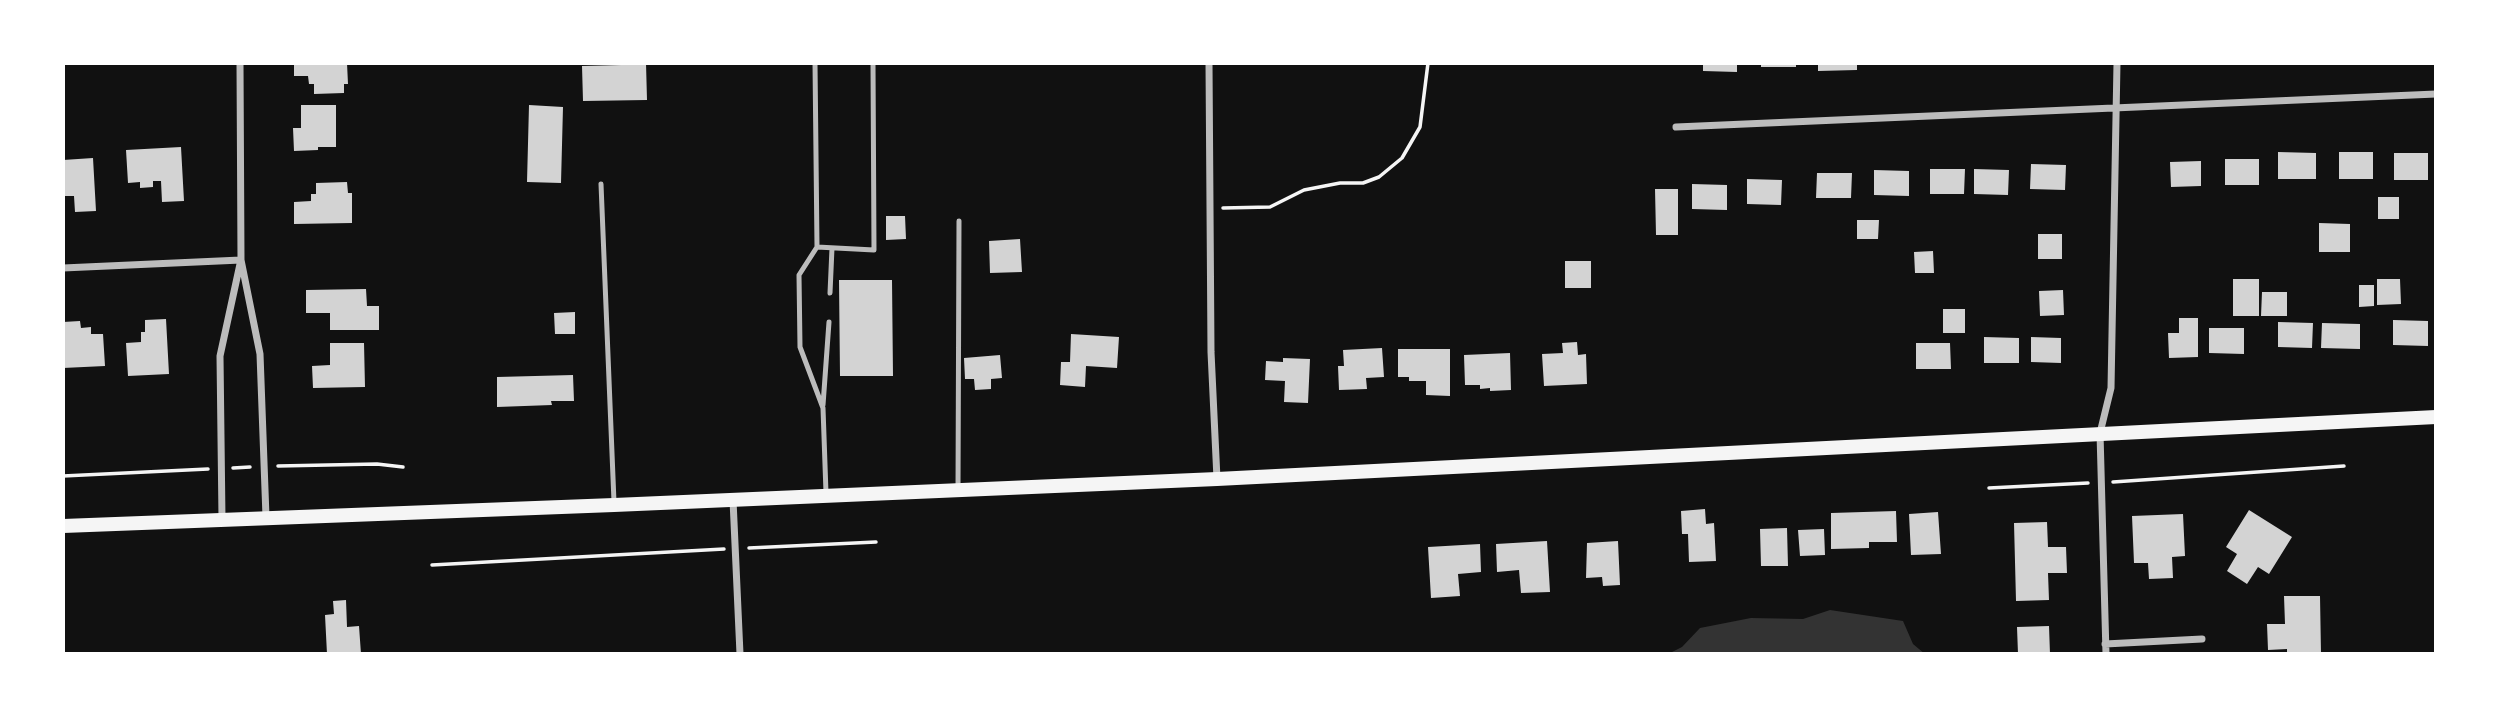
<!DOCTYPE html>
<html>
<head>
<meta charset="utf-8">
<style>
  body { margin:0 }
  #map { position:relative; width:2499px; height:717px; overflow:hidden; background:#111; font-family:"Noto Serif",serif }
  canvas { display:block }
  .frame { position:absolute; inset:0; border:65px solid #fff; pointer-events:none }
</style>
</head>
<body>
<div id="map">
<canvas width="2499" height="717"></canvas>
<div class="frame"></div>
</div>
<script>
const ctx = document.querySelector('canvas').getContext('2d');
ctx.lineJoin = 'round';
function fill(path, color) { ctx.fillStyle = color; ctx.fill(path, 'evenodd'); }
function stroke(path, color, width, dash) { ctx.strokeStyle = color; ctx.lineWidth = width; ctx.lineCap = dash ? 'butt' : 'round'; ctx.setLineDash(dash || []); ctx.stroke(path); }
fill(new Path2D(`
  M1830,610L1903,621L1913,644L1925,654H1668L1682,647L1700,628L1751,618L1803,619Z`), '#333');
fill(new Path2D(`
  M294,63H347L348,84H344V93L314,94V84H309L308,76H294Z
  M621,63H646L647,100L583,101L582,66L621,65Z
  M1703,63H1737V72L1703,71Z
  M1761,63H1796V67H1761Z
  M1818,63H1857V70L1818,71Z
  M301,105H336V147H318V150L294,151L293,128H301Z
  M529,105L563,107L561,183L527,182Z
  M181,147L184,201L162,202L161,181H153V187L140,188V182L128,183L126,150Z
  M2278,152L2316,153V179H2278Z
  M2339,152H2373V179H2339Z
  M2394,153H2428V180H2394Z
  M93,158L96,211L75,212L74,196H63V160Z
  M2225,159H2259V185H2225Z
  M2201,161V186L2171,187L2170,162Z
  M2031,164L2066,165L2065,190L2030,189Z
  M1930,169H1965L1964,194H1930Z
  M1974,169L2009,170L2008,195L1974,194Z
  M1874,170L1909,171V196L1874,195Z
  M1817,173H1852L1851,198H1816Z
  M1747,179L1782,180L1781,205L1747,204Z
  M347,182L348,193H352V223L294,224V202L311,201V194H316V183Z
  M1692,184L1727,185V210L1692,209Z
  M1655,189H1678V235H1656Z
  M2378,197H2399V219H2378Z
  M886,216H905L906,239L886,240Z
  M1857,220H1879L1878,239H1857Z
  M2319,223L2350,224V252H2319Z
  M2038,234H2062V259H2038Z
  M1020,239L1022,272L990,273L989,241Z
  M1933,251L1934,273H1915L1914,252Z
  M1565,261H1591V288H1565Z
  M2233,279H2259V316H2233Z
  M2377,279H2400L2401,304L2377,305Z
  M839,280H892L893,376H840Z
  M2359,285H2374V306L2359,307Z
  M366,289L367,306H379V330H330V313H306V290Z
  M2063,290L2064,315L2040,316L2039,291Z
  M2262,292H2287V316H2261Z
  M1943,309H1965V333H1943Z
  M575,312V334H555L554,313Z
  M2179,318H2198V357L2169,358L2168,333H2179Z
  M166,319L169,374L128,376L126,343L141,342V332H145V320Z
  M2393,320L2428,321V346L2393,345Z
  M80,321L81,328L91,327V334H103L105,366L63,368V322Z
  M2278,322L2313,323L2312,348L2278,347Z
  M2322,323L2360,324V349L2321,348Z
  M2209,328H2244V354L2209,353Z
  M1071,334L1119,337L1117,368L1086,366L1085,387L1060,385L1061,362H1070Z
  M1984,337L2019,338V363H1984Z
  M2031,337L2061,338V363L2031,362Z
  M1577,342L1578,355L1586,354L1587,384L1544,386L1542,354L1563,353L1562,343Z
  M330,343H364L365,387L313,388L312,366L330,365Z
  M1916,343H1950L1951,369H1916Z
  M1382,348L1384,377L1366,378L1367,389L1339,390L1338,366H1344L1343,350Z
  M1398,349H1450V396L1426,395V381H1409V377H1398Z
  M1510,353L1511,390L1490,391V388L1480,389V385H1465L1464,355Z
  M1000,355L1002,378L991,379V389L975,390L974,379H965L964,358Z
  M1283,358L1310,359L1308,403L1284,402L1285,381L1265,380L1266,361L1283,362Z
  M573,375L574,401H551L552,405L497,407V377Z
  M1705,509L1706,524L1714,523L1716,561L1689,562L1688,534H1682L1681,511Z
  M2249,510L2292,537L2269,574L2258,567L2247,584L2227,571L2237,554L2226,547Z
  M1896,511L1897,542H1869V548L1831,549V513Z
  M1938,512L1941,554L1911,555L1909,514Z
  M2183,514L2185,556L2172,557L2173,578L2149,579L2148,563H2134L2132,516Z
  M2047,522L2048,547H2066L2067,573H2048L2049,600L2016,601L2014,523Z
  M1787,528L1788,566H1761L1760,529Z
  M1824,529L1825,555L1800,556L1798,530Z
  M1547,541L1550,592L1521,593L1519,570L1497,572L1496,544Z
  M1618,541L1620,585L1603,586L1602,577L1586,578L1587,543Z
  M1480,544L1481,572L1458,574L1460,596L1431,598L1428,547Z
  M2284,596H2320L2321,654H2287V649L2268,650L2267,624H2285Z
  M346,600L347,627L359,626L361,654H327L325,615L334,614L333,601Z
  M2049,626L2050,654H2018L2017,627Z`), '#d3d3d3');
stroke(new Path2D(`
  M1223,208L1270,207L1304,190L1340,183H1363L1379,177L1402,158L1420,127L1428,63
  M278,466L377,464L403,467
  M233,468L250,467
  M63,476L208,469
  M2113,482L2344,466
  M1989,488L2088,483
  M749,548L876,542
  M432,565L724,549`), '#f5f5f5', 3.5);
stroke(new Path2D(`
  M815,63L817,247L799,275L800,347L823,408L826,493
  M601,184L614,502
  M817,247L874,250L873,63
  M830,293L832,248
  M823,405L829,322
  M958,489L959,221`), '#bcbcbc', 5);
stroke(new Path2D(`
  M240,63L241,260L260,354L266,517
  M1209,63L1211,352L1217,479
  M1676,127L2436,94
  M63,268L241,260
  M733,500L740,654
  M222,519L220,356L240,264
  M2105,644L2202,639
  M2106,654L2100,433L2111,388L2117,63`), '#bcbcbc', 7);
stroke(new Path2D(`
  M63,526L614,505L1217,479L2436,417`), '#f5f5f5', 14);
</script>
</body>
</html>
